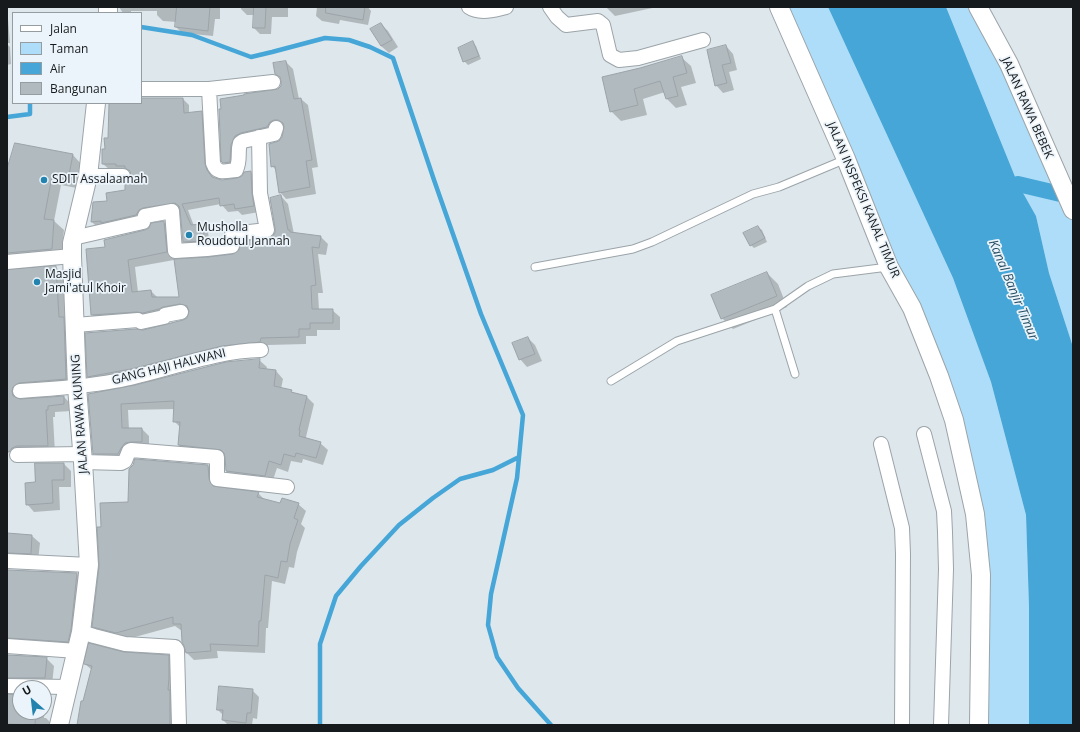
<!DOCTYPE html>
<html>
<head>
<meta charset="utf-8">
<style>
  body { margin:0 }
  #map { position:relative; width:1080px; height:732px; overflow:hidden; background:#dee7ec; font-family:"Open Sans",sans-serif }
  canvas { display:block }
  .frame { position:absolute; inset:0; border:8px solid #171a1c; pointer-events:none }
  .legend { position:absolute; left:12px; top:12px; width:130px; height:92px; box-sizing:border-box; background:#ebf4fa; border:1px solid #969da1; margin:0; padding:5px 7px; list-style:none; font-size:12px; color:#171a1c }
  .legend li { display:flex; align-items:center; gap:8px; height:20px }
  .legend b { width:20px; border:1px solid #969da1 }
  .north { position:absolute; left:12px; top:680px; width:40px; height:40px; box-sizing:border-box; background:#ebf4fa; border:1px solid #969da1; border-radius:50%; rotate:332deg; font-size:11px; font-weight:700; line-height:16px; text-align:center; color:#171a1c }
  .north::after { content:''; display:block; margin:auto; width:14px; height:18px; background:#2383af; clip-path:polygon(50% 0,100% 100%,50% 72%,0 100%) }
</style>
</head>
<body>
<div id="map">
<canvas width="1080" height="732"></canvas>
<div class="frame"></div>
<ul class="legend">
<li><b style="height:5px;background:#fff"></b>Jalan</li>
<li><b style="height:11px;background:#adddf8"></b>Taman</li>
<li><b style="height:11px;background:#45a6d7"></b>Air</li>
<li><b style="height:11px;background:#b1babf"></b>Bangunan</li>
</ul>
<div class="north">U</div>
</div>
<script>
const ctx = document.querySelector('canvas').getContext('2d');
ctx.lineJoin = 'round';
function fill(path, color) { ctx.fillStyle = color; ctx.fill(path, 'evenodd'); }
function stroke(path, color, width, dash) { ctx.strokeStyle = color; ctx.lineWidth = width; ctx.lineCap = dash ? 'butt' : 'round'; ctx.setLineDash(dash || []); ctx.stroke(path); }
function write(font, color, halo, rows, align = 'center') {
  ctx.font = font + ' "Open Sans",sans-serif'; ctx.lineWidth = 3.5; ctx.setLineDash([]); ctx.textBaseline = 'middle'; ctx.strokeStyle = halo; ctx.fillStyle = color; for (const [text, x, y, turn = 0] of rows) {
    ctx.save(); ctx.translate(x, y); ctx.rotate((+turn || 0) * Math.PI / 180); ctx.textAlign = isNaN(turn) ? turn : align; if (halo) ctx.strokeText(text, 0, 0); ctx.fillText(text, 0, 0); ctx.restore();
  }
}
fill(new Path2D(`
  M779,7H828L953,278L991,382L1026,515L1029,607V725H979L981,575L944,390Z
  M946,7H978L1073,209V347L1049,273L1036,216L1018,184Z`), '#adddf8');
fill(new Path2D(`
  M828,7H946L1018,184L1036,216L1049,273L1073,347V725H1029V607L1026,515L991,382L953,278Z`), '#45a6d7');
fill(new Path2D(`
  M119,7H220V19H215L213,36L182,33L176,27L177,22L163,21L157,15V11H131V13H123Z
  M241,7H288V17H272L271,34H260L254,28L255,15H247L241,9Z
  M317,7H368L371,11L368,25L340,20L339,24L322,21L316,16Z
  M606,7H657L615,16Z
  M7,18L8,19L10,43H7Z
  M381,24L388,31L398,47L389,53L381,46Z
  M473,43L476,46L481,59L468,65L464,61Z
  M7,44L10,47L11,64L7,65Z
  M726,46L733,54L737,70L729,72L734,90L723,93L716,85Z
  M681,57L691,66L696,83L681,87L687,105L676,108L667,99L665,92L643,99L647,115L621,121L611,111L640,69Z
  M286,62L293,69L299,99H301L308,105L318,167L312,168L316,194L286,199L280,192L276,170L272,166L285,130L284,126L248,139L230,168L223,162L220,110L278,90L282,86V79L276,74Z
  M141,98H182L189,105V113L201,112L208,118L210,171L214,178L217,180L226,181L238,179L251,172L257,178L259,212L242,215L238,211L228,212L221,204L188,210L194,226L202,225L208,232L210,247L190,248L184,242L181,209H178L98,228L92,222L126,191L131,181L132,173L130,171L110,170L103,164V150H106L109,139L110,103H141Z
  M16,144L73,155L82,165L77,188L61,185L54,221L64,230L61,258L7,254V172Z
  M281,196L288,204L294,234L321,237L328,244L326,255L318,254L323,293H318L319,310H332L340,317V330H317V336H306V344L268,345V349L96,384L88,376L188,319L190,311H188L99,322L92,315L106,248L164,222L171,230L174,260L135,267L138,292L151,291L158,298H180L233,255L272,238L276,234Z
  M758,227L762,230L767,242L754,248L751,245Z
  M56,267L63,274L65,319L71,325L73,386L19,394L18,399L64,397L71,404V411L55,412V417H53L55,453L17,457L11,450L10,431H7V271Z
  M767,273L778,284L787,307L733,329L722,318Z
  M528,338L535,345L542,361L527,367L520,359Z
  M259,360L267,367L266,370L276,371L283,379L281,389L307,397L314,404L306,437L307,439L320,443L328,450L323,465L303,459L302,463L291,461L288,472L277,468L272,483L234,478L226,471V456L186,452L179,445L180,427L174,421L175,409L128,410L129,429H142L149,436V449L101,461L94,453L89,395Z
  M64,464L71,471V487H59L60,510L34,512L27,504L36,483Z
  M208,466L215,473V488L258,493L265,500L281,504H298L306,511L301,524L305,528L297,552L294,568L289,567L285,584L272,581L268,628H266L265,653L217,651L218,658L194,660L187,653L182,631L175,626L124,640L101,634L93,626L100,566L102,528L129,503Z
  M7,534L32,536L40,543L38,561L7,565Z
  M7,571L77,574L85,582L75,649L7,651Z
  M124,653L168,656L176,664L178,725H78L92,670L85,664Z
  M7,655L46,658L54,666L52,685L7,690Z
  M252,690L259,697L257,719L253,718L252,725H228L223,720V715L218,710Z
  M7,695L20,696V712H44V703L45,704L44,718H46L53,725H7Z`), '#0003');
stroke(new Path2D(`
  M141,27L192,35L251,57L272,52L325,38L349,40L370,47L393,58L434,180L481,314L523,415L517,478L491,594L488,625L497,657L518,688L551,725
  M7,117L30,114V103
  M320,725V644L336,596L361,566L399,525L433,498L460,479L493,470L519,457`), '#45a6d7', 4.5);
stroke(new Path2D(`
  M1018,184L1073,197`), '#45a6d7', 16);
const building = new Path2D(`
  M177,7H210L208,31L175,27Z
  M254,7H266L265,28H253Z
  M326,7H365L363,20L326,13Z
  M381,23L392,40L381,46L370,29Z
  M473,41L479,56L463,62L458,48Z
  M726,45L731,63L722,65L727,83L715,86L707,50Z
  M682,56L687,73L673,77L678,96L666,99L660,81L634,89L638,105L610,112L602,77L640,68Z
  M286,61L294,99L301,98L312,160L306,161L310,187L279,193L275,166L271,167L269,144L279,141L282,137L284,127L283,123L278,120H274L270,122L267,127L241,133L235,136L231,145L230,162L223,163L221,161L219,109H221L220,99L244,95V94L278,89L281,86V81L280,77L275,74L273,63Z
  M141,98H183L184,113L202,111L205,164L207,170L212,177L222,180L237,178L242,176L244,172L251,171L252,193L254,206L235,209L234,204L220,206L219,198L182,204L191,225L202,224L205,241L183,242L180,210L179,206L175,203L143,208L139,210L136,215L101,223V221L91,222L93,202L107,201L106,193L125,190V184L130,181L131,176L130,171L125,168V166H116V164H102V149H105L104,138H108L109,103H141Z
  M15,143L73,154L68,180L52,176L44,219L54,220L52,249L7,253V169Z
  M281,195L288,230H290V232L321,236L319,248L312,247L316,285L311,286L312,309H333V323H310V329H299V337L261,338L260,342L222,346L131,369L87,377L85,333L136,329L143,330L183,320L187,318L189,311L187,306L180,304L163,307L159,309L143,313L137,312L91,315L86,249L105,247L104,240L145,230L149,228L151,223L164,221L167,252L128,260L132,292L151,290L152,297H179L174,259L208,257L233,254L239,250L240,242L272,237L275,233V228L270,198Z
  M758,226L765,238L750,246L743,233Z
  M56,266L59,317H64L66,379L19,383L13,387L12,391L13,396L20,399L64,396V404L48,406V410H46L48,446H17L12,448L9,452H7V270Z
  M767,272L777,296L721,319L711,295Z
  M528,337L535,354L519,360L512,343Z
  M260,359L259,368L276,370L274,386L292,390L291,392L307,396L299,430H300L299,436L321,442L316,458L296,453L295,457L284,454L281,465L269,461L265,476L226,471L225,457L224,453L221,450L178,445L180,422H173L174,401L121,404L122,428H142V442H131L125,443L121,448L118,454H93L88,394L135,385L226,362Z
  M135,459L208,465L209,479L213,486L259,492L257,497L280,503L282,498L299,503L294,518L298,520L290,544L287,562L281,561L278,578L265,575L261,621H259L258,646L210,644L211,651L186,653L184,646L182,642L181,624H173V617L116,633L92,627L99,566L97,527H101L100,503L128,502L129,469L133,465Z
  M35,463H64V480H52L53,503L26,505L25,483L35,482Z
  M7,533L32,535L31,554L7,553Z
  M7,570L77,573L71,630L68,642L7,638Z
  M89,643L124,652L169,655V678L168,690H170V725H77L81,701H83L92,666L84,664Z
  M7,655L47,657L45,678H7Z
  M219,686L253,689L251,713H247L246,723L222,720L223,710H217Z
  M7,694L20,695V712H36L35,725L7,724Z`);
fill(building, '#b1babf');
stroke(building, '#9ba3a8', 1);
const service = new Path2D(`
  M535,267L633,249L652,242L753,194L779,187L846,159
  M775,309L795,374
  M611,381L677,341L775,309L808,286L833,274L888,267`);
const minor = new Path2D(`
  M469,7C479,14 495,10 506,7
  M550,7L557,17L566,25L598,21L603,25L610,55L619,60L638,58L703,40
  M141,89H209L273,82
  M209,89L213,163C217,175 226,171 236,170C241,159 237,153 240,143L243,141L274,134L276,128
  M88,176H123
  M73,238L143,222L145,216L172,211L175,251L207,249L232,246V234L267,230L260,193L259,137
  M7,262L72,256
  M75,325L138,320L141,322L164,317L165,315L181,312
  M20,391C52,389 84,387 115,381C164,372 211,351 261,350
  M924,434L944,511L945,532L946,569L941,725
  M881,444L902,528L903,554L902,725
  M17,455L82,454
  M83,462L121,463L125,461L129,451L131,450L217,457V479L287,487
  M7,561L89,565
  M81,632L94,636L125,644L175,647L177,650L179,725
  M7,646L77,651
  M7,686L68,687`);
const tertiary = new Path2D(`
  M779,7L846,159L889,267L912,308L939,376L954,420L975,514L981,575L979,725
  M978,7L1009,64L1073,210
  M108,13V7
  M59,725L81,632L89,565L83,462L77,387L72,256V243L88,176L96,103`);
stroke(service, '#9ba4a9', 9);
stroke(minor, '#9ba4a9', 16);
stroke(tertiary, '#9ba4a9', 20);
stroke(service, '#fff', 7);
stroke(minor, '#fff', 14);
stroke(tertiary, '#fff', 18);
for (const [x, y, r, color] of [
  [44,180,4,"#2383af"],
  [189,235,4,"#2383af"],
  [37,282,4,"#2383af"]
]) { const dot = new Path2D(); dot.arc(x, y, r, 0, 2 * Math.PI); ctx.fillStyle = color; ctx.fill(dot); stroke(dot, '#ebf4fa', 1.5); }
write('12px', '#171a1c', '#ebf4fa', [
  ["JALAN RAWA BEBEK",1027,108,66],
  ["JALAN INSPEKSI KANAL TIMUR",863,200,67],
  ["GANG HAJI HALWANI",169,367,-14],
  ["JALAN RAWA KUNING",80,414,-94]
]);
write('12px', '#171a1c', '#ebf4fa', [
  ["SDIT Assalaamah",52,180],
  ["Musholla",197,228],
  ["Roudotul Jannah",197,242],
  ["Masjid",45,275],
  ["Jami'atul Khoir",45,289]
], 'left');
write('italic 13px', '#274f64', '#ebf4fa', [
  ["Kanal Banjir Timur",1013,290,67]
]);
</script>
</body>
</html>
